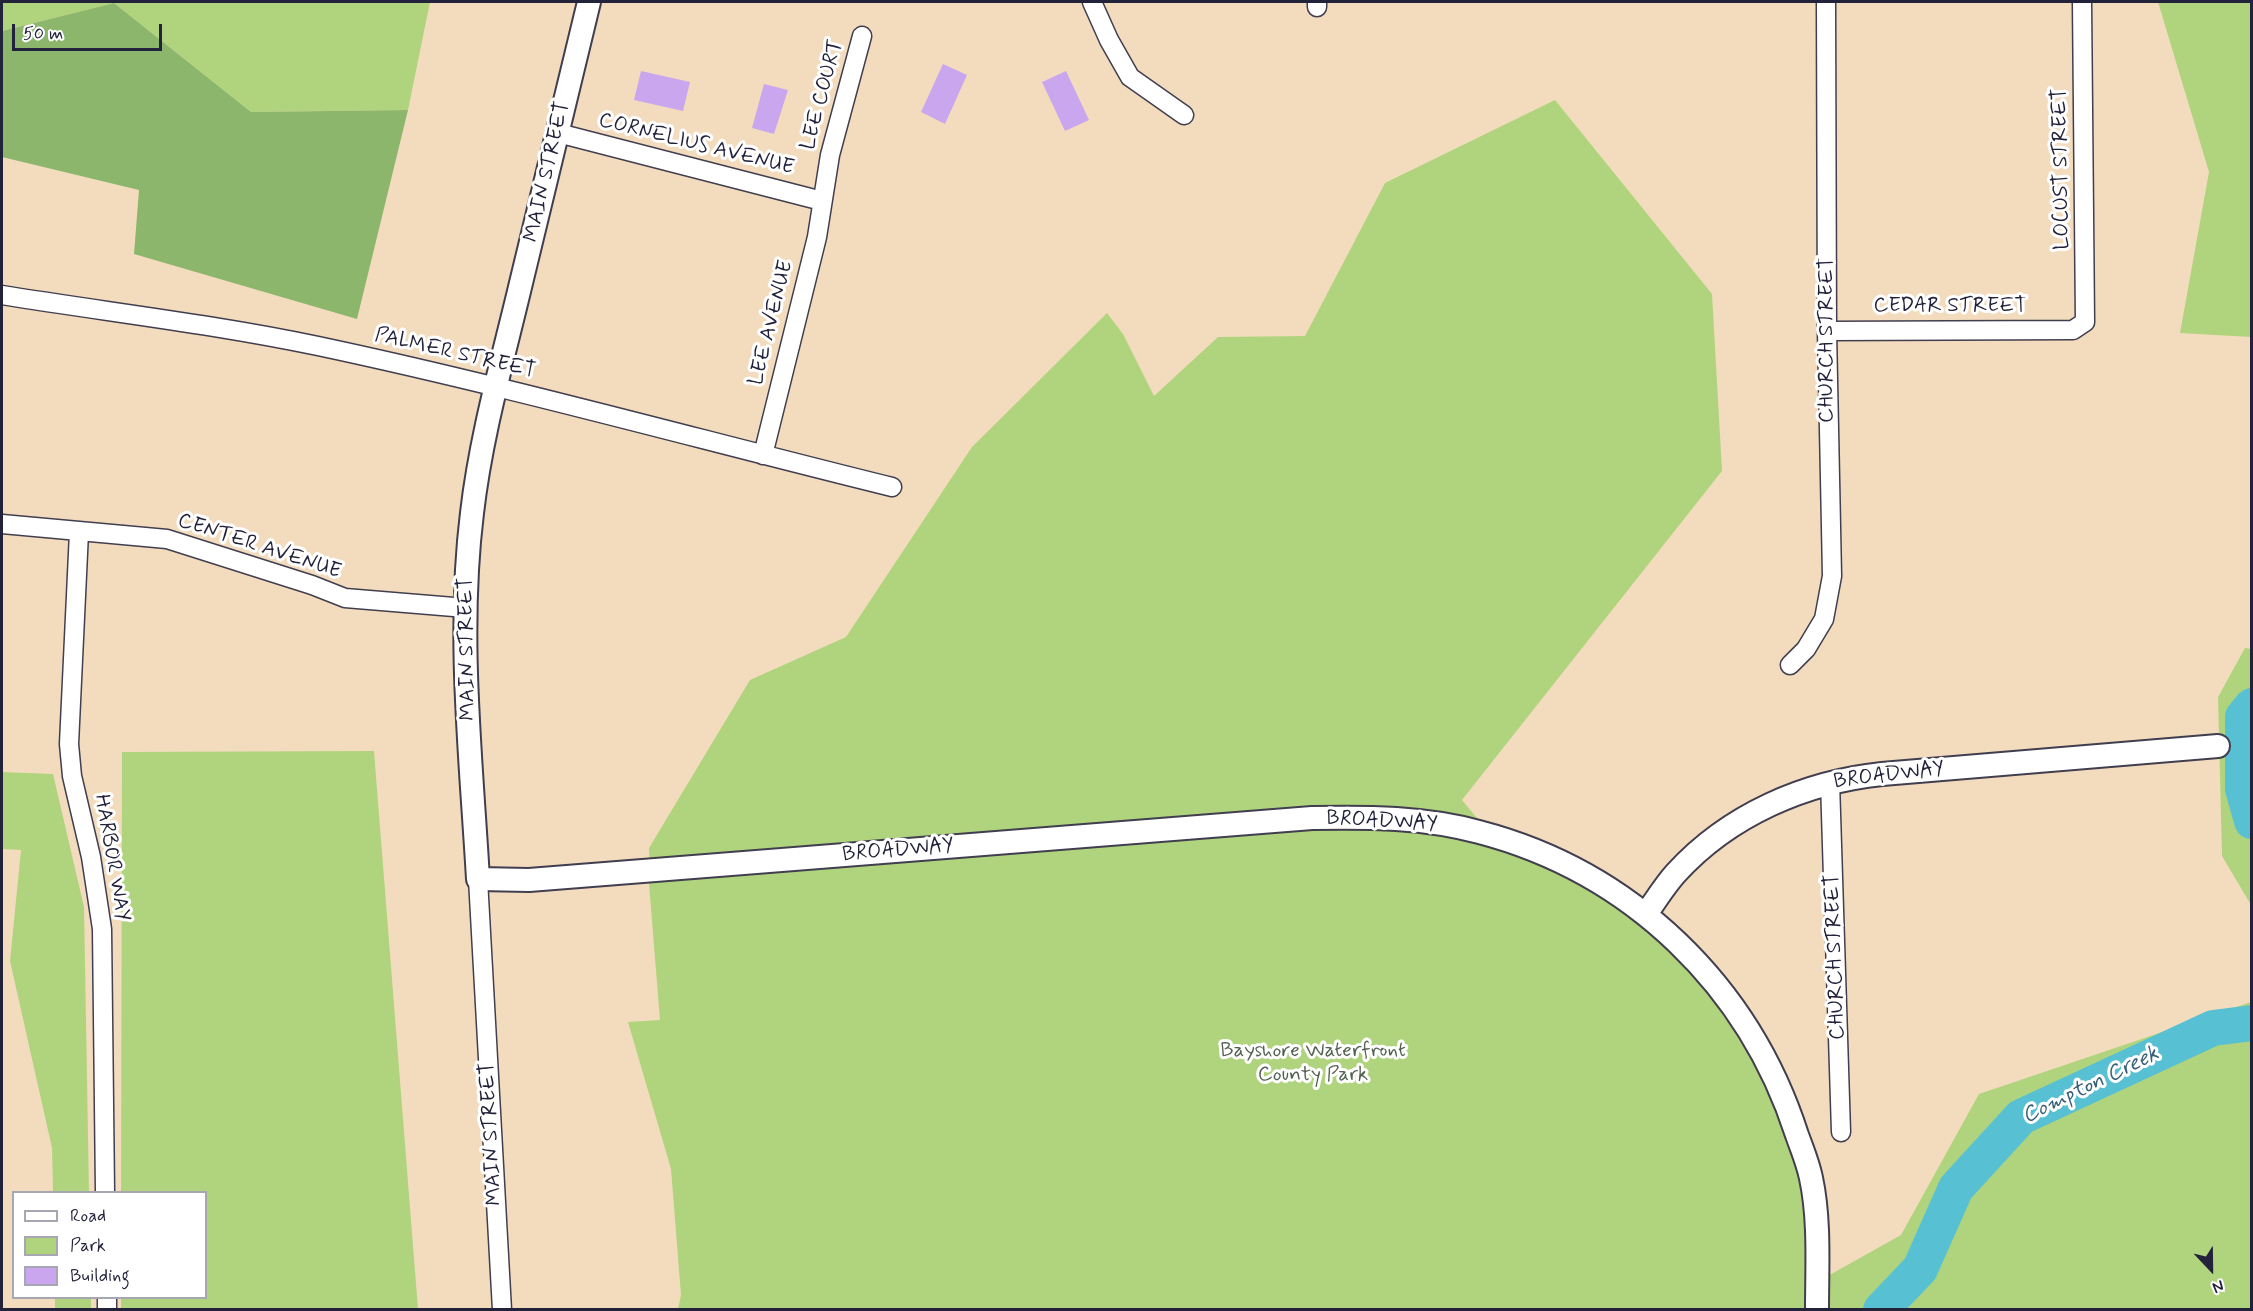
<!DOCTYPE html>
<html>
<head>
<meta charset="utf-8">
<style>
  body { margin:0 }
  #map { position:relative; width:2253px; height:1311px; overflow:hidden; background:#f3dcbe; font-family:Mynerve,sans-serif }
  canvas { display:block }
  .frame { position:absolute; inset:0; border:3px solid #22223b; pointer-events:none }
  .legend { position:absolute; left:12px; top:1191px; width:195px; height:108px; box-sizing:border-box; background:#fff; border:2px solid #a7a7b1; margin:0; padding:8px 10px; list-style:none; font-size:18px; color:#22223b }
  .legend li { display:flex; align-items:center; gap:12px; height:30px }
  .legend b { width:30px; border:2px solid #a7a7b1 }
  .north { position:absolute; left:2181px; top:1239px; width:60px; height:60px; -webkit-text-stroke:4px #fff; paint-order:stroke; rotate:158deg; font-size:16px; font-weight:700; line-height:24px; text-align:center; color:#22223b }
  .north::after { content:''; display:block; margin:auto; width:21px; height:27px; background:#22223b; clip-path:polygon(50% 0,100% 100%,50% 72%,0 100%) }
  .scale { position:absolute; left:12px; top:24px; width:150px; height:27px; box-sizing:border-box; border:3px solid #22223b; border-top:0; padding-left:8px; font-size:18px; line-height:21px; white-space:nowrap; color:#22223b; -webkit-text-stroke:4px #fff; paint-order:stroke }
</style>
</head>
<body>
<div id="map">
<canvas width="2253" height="1311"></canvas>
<div class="frame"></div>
<ul class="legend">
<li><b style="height:8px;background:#fff"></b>Road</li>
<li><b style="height:16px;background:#b0d47d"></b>Park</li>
<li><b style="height:16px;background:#caa6ee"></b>Building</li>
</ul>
<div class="north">N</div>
<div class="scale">50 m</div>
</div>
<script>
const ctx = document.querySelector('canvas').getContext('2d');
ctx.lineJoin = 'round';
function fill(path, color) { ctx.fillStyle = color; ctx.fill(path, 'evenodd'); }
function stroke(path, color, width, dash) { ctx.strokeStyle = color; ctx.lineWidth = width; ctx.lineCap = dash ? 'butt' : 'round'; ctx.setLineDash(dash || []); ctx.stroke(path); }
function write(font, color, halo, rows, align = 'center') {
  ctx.font = font + ' Mynerve,sans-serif'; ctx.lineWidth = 6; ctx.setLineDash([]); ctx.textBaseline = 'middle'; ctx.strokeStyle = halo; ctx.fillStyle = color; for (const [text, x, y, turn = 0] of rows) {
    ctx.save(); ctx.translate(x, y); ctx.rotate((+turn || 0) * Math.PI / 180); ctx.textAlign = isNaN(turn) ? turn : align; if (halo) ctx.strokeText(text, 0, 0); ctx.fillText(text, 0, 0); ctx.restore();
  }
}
fill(new Path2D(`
  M2,2H430L408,110L251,112L114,3L2,31Z
  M2158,2H2251V337L2180,333L2209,172Z
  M1555,100L1712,294L1722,471L1462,800L1495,840L1547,855L1699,964L1784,1092L1817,1249V1282L1901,1235L1979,1094L2251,1002V1309H678L681,1295L671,1169L628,1022L660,1020L648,871L650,870L649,848L750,680L846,637L972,447L1107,313L1123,334L1154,396L1218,337L1305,336L1385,183Z
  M2245,648L2251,649V905L2222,856L2218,697Z
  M374,751L418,1309H121V1298H206V1192H121L122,752Z
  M2,772L53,774L84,907L89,1192H53L52,1148L10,961L21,850L2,849Z
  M55,1298H91V1309H55Z`), '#b0d47d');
fill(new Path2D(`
  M114,3L251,112L408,110L357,319L134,254L139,190L2,157V31Z`), '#8cb66c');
stroke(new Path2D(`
  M2252,706L2243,717V789L2252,821
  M1881,1310L1920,1269L1956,1188L2021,1117L2213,1028L2252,1023`), '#57c0d3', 36);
fill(new Path2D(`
  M943,64L967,75L945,124L921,112Z
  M641,71L690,82L683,111L634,100Z
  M1066,71L1089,120L1065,131L1042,82Z
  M764,84L788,90L774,134L752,128Z`), '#caa6ee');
const minor = new Path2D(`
  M1092,2L1109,40L1130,77L1184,115
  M1317,7V2
  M558,133L822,201
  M2,295C107,312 213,324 318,346C511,387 701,440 892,487
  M1827,331L2073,330L2085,322L2082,2
  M763,455L817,237L830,155L862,36
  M2,524L167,539L312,585L345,598L466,608
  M79,532L69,744L72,776L91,857L102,929L105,1192
  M1790,665L1806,649L1824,619L1832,576L1827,331L1826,2
  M1830,782L1841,1132
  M478,879L502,1310
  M107,1298V1310`);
const tertiary = new Path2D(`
  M589,2C566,95 544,189 521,283C503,359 481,435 472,513C457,634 471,758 478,879L529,880L1312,818C1369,817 1424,817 1479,832C1632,872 1749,986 1797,1135C1802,1149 1808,1163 1811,1178C1820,1220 1817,1267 1817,1310
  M1646,914C1656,900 1665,885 1676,873C1729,815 1805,782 1882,774L2218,746`);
stroke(minor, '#413e4f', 21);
stroke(tertiary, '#413e4f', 26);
stroke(minor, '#fff', 18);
stroke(tertiary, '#fff', 22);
write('21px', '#22223b', '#fff', [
  ["LEE COURT",823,95,-75],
  ["CORNELIUS AVENUE",696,145,14],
  ["LOCUST STREET",2062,169,-91],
  ["MAIN STREET",548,172,-77],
  ["CEDAR STREET",1950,307],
  ["LEE AVENUE",772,323,-76],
  ["CHURCH STREET",1828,340,-90],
  ["PALMER STREET",455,354,13],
  ["CENTER AVENUE",259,547,18],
  ["MAIN STREET",468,649,-91],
  ["BROADWAY",1889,776,-7],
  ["BROADWAY",1382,822,3],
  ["BROADWAY",898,851,-5],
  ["HARBOR WAY",111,858,80],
  ["CHURCH STREET",1836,957,-92],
  ["MAIN STREET",492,1134,-93]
]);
write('21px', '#546052', '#fff', [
  ["Bayshore Waterfront",1313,1052],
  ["County Park",1313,1076]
]);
write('italic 22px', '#376178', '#fff', [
  ["Compton Creek",2091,1086,-26]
]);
</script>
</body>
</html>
